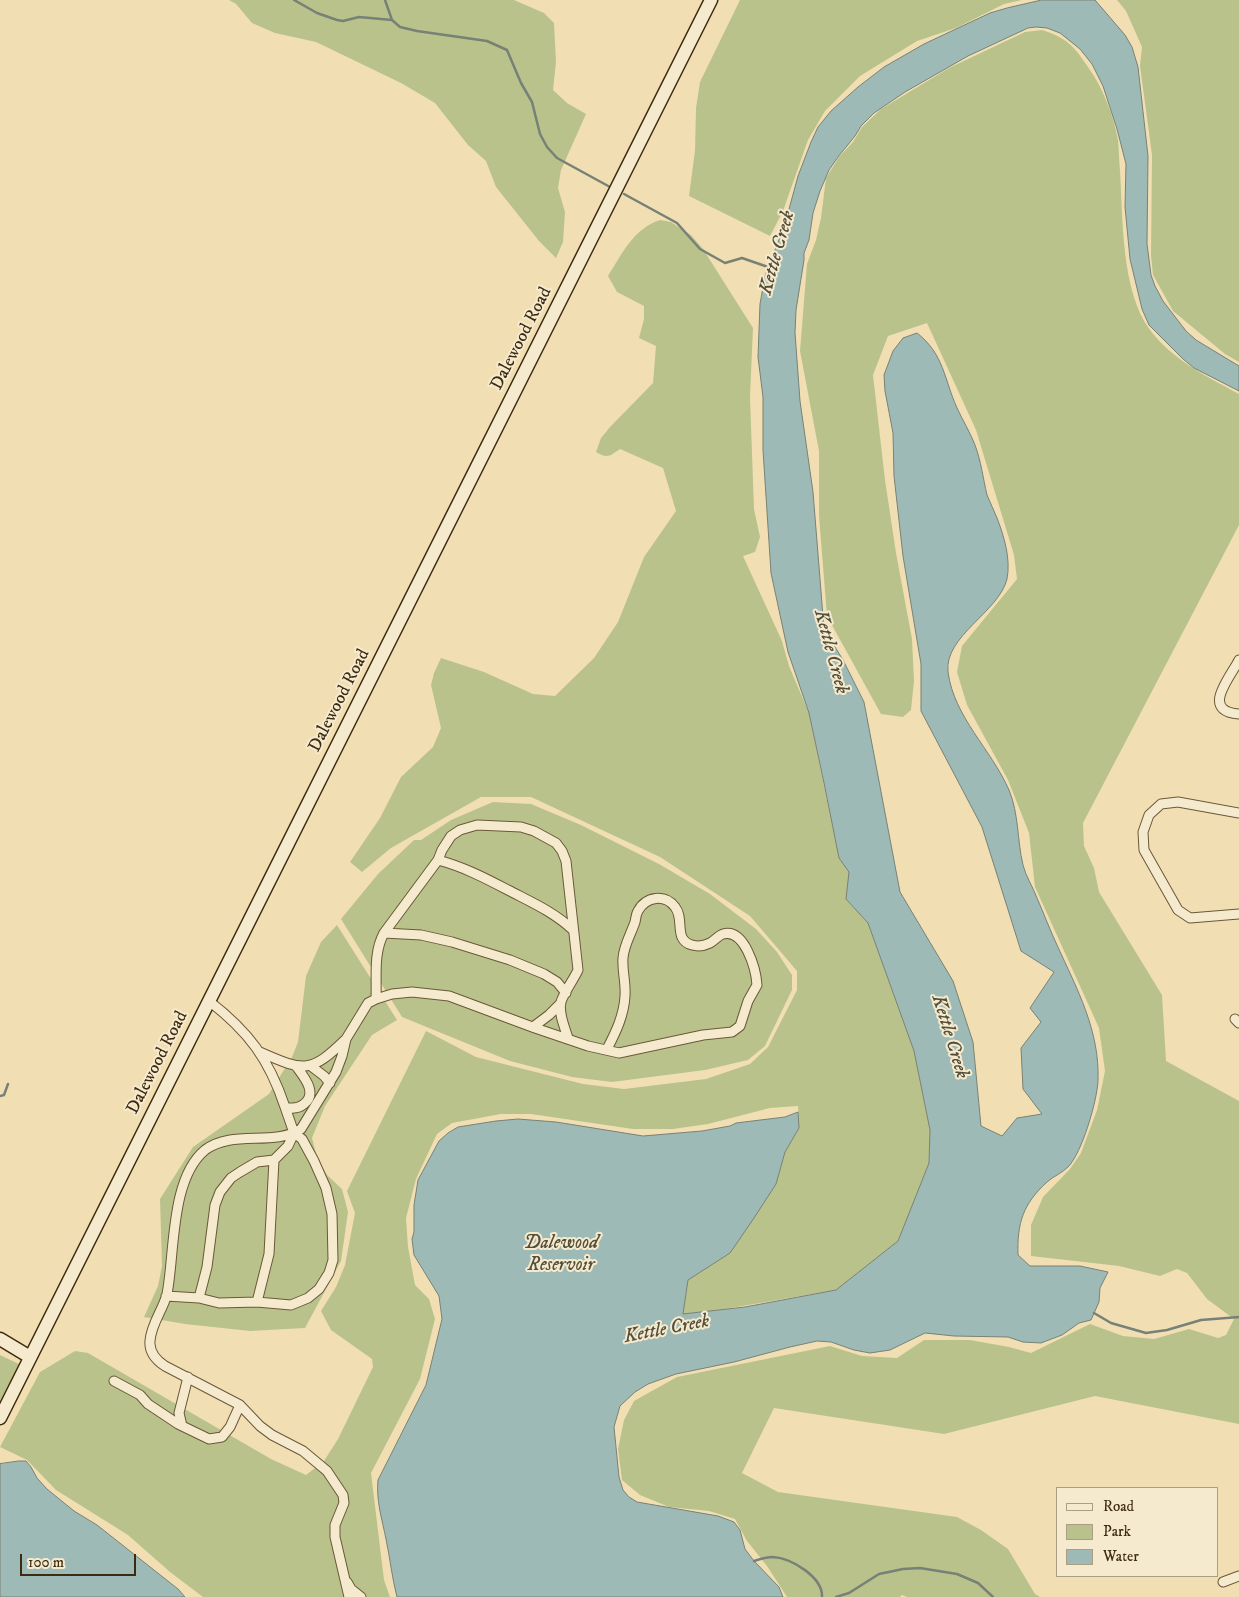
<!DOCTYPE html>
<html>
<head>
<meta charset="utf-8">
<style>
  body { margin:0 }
  #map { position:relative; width:1239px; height:1597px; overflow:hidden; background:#f1dfb3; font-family:"IM FELL DW Pica",serif }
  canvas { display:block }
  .legend { position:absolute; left:1056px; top:1487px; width:162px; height:90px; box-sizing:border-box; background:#f6eace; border:1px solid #ac9e82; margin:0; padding:6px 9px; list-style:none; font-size:15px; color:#3c2b11 }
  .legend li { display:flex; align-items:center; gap:10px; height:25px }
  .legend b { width:25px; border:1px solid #ac9e82 }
  .scale { position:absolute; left:20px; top:1554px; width:116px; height:22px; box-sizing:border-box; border:2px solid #3c2b11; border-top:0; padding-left:6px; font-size:15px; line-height:18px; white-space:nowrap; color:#3c2b11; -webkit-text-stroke:4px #f6eace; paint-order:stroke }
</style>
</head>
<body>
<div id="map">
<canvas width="1239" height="1597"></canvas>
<ul class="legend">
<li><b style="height:6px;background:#f6eace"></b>Road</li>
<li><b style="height:14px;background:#bac28c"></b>Park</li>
<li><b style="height:14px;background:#9ebab7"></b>Water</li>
</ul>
<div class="scale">100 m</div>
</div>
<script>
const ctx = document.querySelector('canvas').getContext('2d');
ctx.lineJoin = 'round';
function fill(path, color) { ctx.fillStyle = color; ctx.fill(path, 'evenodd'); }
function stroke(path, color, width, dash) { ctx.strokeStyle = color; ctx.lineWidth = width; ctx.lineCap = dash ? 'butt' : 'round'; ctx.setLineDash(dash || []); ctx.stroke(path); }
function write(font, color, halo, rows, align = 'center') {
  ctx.font = font + ' "IM FELL DW Pica",serif'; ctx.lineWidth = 4; ctx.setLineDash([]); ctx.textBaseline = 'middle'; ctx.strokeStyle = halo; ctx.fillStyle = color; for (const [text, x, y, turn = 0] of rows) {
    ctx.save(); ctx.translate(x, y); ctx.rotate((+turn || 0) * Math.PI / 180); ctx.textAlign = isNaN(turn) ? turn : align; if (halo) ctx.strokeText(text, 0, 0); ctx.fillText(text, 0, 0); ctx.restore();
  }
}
fill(new Path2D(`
  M229,0H514L544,13L554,23L556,62L553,90L567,103L586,114L561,170L558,188L565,212L563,242L556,258L539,241L496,187L486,161L468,145L435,103L401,83L316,42L275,33L252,23L236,4Z
  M740,0H1022L1004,4L956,28L917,41L860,76L825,111L808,140L783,211L770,236L689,196L695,151L696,108L700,82Z
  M1117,0H1239V362L1225,354L1173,311L1153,275L1151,256L1152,155L1140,66L1142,47L1126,11Z
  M1042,30C1067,38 1074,46 1088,67C1103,88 1113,114 1118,140C1119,150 1119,161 1120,171C1123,218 1121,291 1150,330C1173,360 1206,376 1239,394V525L1083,823L1084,846L1094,868L1099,892L1162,995L1166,1061L1239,1101V1424L1095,1396L944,1434L774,1408L742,1473L778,1492L957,1517L981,1530L1008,1549L1035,1594L1040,1597H907L902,1595L900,1597H787L767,1566L747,1541L735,1519L709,1511L669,1507L640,1495L622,1480L618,1449L624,1420L634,1401L677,1377L830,1346L862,1356L897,1358L924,1340H970L1009,1347L1031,1353L1090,1324L1123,1336L1154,1339L1189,1329L1218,1338L1226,1335L1234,1319L1207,1299L1187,1273L1177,1269L1160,1276L1119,1266L1031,1256V1225L1043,1197L1070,1169L1081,1153L1097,1110L1105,1071L1099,1028L1035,887L1029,833L1008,780L967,705L957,672L962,646L1017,579L1014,555L976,430L927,323L888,336L873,375L885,480L896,553L912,639L914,681L911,710L903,717L881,714L827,616L819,516V451L800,351L807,264L816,240L821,218L826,178L839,157L853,142L862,127L881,109L949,68L1025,32Z
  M660,220L671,222L691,235L703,249L753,328L750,397L754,509L760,537L755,552L743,556L782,641L789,666L809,713L839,858L850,872L846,899L868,923L914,1051L930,1130L929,1163L898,1241L836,1290L725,1309L683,1314L688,1280L730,1253L776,1184L785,1152L799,1128L798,1106L770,1108L708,1124L673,1129H633L531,1114H501L452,1123L437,1134L416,1179L406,1218L408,1247L415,1285L429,1299L435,1319L420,1379L371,1473L384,1580L390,1597H203L170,1572L128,1535L56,1490L27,1460L0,1447L40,1372L75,1351L88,1353L271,1459L306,1475L324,1461L338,1439L373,1367L372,1359L331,1330L321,1311L336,1287L345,1265L355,1213L347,1191L426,1031L476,1057L583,1084L624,1089L706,1079L750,1064L768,1047L797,990V971L750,916L660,857L531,797H481L391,848L362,872L350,862L380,818L401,777L433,747L441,728L431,685L434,673L441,658L484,672L533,694L555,696L594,658L618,622L644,557L676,511L663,468L620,449C610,456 607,459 596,452L601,438L610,427L653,383L656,346L639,338L644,319V306L617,292L608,276C622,254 633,229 660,220Z
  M493,802L531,804L581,825L659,864L710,894L756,929L777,952L792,975V990L765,1046L748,1060L705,1070L612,1082L572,1077L510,1061L402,1017L341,919L378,874L414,840H421L451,820Z
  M337,925L397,1020L372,1035L325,1106L312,1138L317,1157L327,1175L342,1189L348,1212L341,1261L305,1328L250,1331L185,1324L144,1317L158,1286L162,1266L160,1199L193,1147L269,1094L292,1057L298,1042L306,976L321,942Z
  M0,1355L19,1364L0,1401Z`), '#bac28c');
const water = new Path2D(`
  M1042,0H1095L1125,35L1132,47L1138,67L1148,156L1147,244L1151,275L1155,286L1163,301L1186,331L1196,340L1239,366V391L1194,368L1183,359L1149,325L1142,309L1130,259L1125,207L1126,164L1117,129L1103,86L1092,64L1080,49L1060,33L1047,28L1036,27L1028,28L968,56L905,92L874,113L861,126L855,136L838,157L829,170L820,191L813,213L809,240L804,253V260L796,310L795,333L800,401L813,492L824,629L843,660L864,702L900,892L953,981L973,1042L981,1126L1002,1136L1017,1118L1042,1114L1023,1089L1021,1048L1041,1022L1030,1008L1054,972L1021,951L982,827L921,711V664L903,556L894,476L893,433L885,391L884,375L893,351L903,338L917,333C944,354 944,379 957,408C963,421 970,432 975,445C981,461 983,478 987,495C990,503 994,510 997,518C1004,536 1011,559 1007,579C999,612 944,636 948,672C954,717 991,749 1009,790C1019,814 1017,840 1023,865C1026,877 1033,887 1037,898C1044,914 1050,930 1057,945C1077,989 1100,1031 1098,1081C1097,1101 1082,1153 1068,1167C1062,1173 1054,1176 1047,1182C1023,1204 1017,1223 1018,1255L1030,1266H1080L1108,1272L1100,1288L1099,1302L1091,1320L1079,1323L1062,1335L1041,1343L1023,1342L1008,1337L954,1336L925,1333L890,1350L870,1353L854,1350L831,1342L817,1341L790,1347L734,1362L676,1374L648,1384L635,1392L620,1406L614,1427L619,1477L623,1490L629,1497L637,1502L718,1516L734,1522L740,1530L745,1549L754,1561L779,1587L783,1597H397C392,1578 390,1558 386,1539C382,1519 376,1501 378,1480L426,1385L442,1319L439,1296L414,1255L412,1239L414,1232V1205L418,1180L439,1141L448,1133L458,1127L496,1121L518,1119L556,1122L643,1136L702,1131L730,1126L736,1123L785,1117L798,1112L799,1128L785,1152L776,1184L754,1218L730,1253L688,1280L683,1314L745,1307L836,1290L898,1241L929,1163L930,1130L914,1051L868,923L846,899L849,872L839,858L824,783L809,713L788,652L771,573L763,450V397L758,357L760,304L765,276L785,224L798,176L811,142L818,127L831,111L858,87L884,67L924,44L990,13L1007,8Z
  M19,1461H26L31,1467L37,1478L47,1489L74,1511L97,1525L178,1589L185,1597H0V1464Z`);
fill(water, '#9ebab7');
stroke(water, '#778175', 1);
stroke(new Path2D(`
  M294,0L317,13L337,20L343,21L359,17L392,20
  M385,0L392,20L400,27L417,31L487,41L507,50L521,83L532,102L540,134L547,147L557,158L610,187
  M624,194L677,223L700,249L725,263L742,258L768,267
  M0,1096L4,1095L8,1084
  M1094,1313L1111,1323L1146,1333L1167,1330L1201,1320L1239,1317
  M754,1561C760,1559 767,1557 773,1557C791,1558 823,1577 822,1597
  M836,1597L849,1593L879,1574L903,1569L920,1568L957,1574L978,1583L993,1597`), '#778175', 2.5);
const street = new Path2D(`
  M1239,660C1230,678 1200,711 1239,714
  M1239,813L1178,802L1161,804L1149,815L1143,832L1144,850L1178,910L1190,918L1239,914
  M438,860C464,867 485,878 508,890C531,902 554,912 573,930
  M566,993L557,982L544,974L510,960L452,942L421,935L384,933L438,860L442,850L451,836L460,830L477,825L521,827L534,831L556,843L562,851L566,861L578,970C574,979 563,994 561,1002C558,1013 565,1028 568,1038
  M376,999C377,977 373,953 384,933
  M209,1001C249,1032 269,1059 285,1107C292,1109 298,1109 304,1104C318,1093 304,1077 296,1066
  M1235,1019L1239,1023
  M533,1027L549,1015L561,1003
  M260,1052C305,1072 311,1073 346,1039
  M311,1066L324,1076L330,1083
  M166,1296L199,1298L219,1303L257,1302L291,1305L308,1298L319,1289L329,1273L333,1260L332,1214L326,1188L314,1161L302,1139L294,1133L285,1107
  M199,1298L207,1267L215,1205L220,1192L231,1178L240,1172L257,1162L274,1160L288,1146L294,1133
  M257,1302L269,1254L274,1160
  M114,1381L140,1395L148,1404L178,1424L209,1439L222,1437L230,1427L240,1405
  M182,1426L179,1413L188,1377
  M347,1582L351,1589L361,1597
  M1223,1582L1239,1576
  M349,1597L335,1537V1525L344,1503L343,1495L327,1471L303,1451L272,1435L260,1426L240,1405L165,1366C156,1360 149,1352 150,1341C151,1324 163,1310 167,1294C175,1253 170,1179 205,1150C233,1129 273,1147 301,1129L336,1072L342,1056L346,1039L368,1003L376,999L392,994L412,992L449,996L535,1028L588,1046L619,1053L703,1035L732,1032L740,1026L748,1001L757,985C756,970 745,928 723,934C719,935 714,941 710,943C704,946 699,947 692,945C673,940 685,919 675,907C665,894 646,896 638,911C636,914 636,918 635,922C631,934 624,945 623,958C622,970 626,983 625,996C624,1015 616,1032 607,1049`);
const secondary = new Path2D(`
  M0,1339L30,1357
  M0,1418L711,0`);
stroke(street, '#69583a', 11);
stroke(secondary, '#3c2b11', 15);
stroke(street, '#f6eace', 9);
stroke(secondary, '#f6eace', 12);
write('18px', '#3c2b11', '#f6eace', [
  ["Dalewood Road",522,339,-63],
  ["Dalewood Road",340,701,-63],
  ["Dalewood Road",158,1063,-63]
]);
write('italic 19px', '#544f3a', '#f6eace', [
  ["Kettle Creek",778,253,-74],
  ["Kettle Creek",830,652,75],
  ["Kettle Creek",949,1037,73],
  ["Dalewood",561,1244],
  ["Reservoir",561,1266],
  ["Kettle Creek",667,1330,-11]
]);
</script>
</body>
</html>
